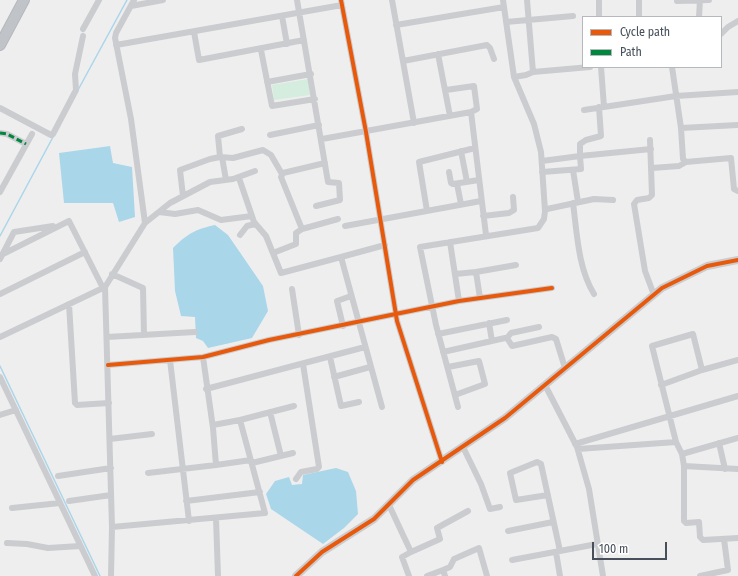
<!DOCTYPE html>
<html>
<head>
<meta charset="utf-8">
<style>
  body { margin:0 }
  #map { position:relative; width:738px; height:576px; overflow:hidden; background:#efeeee; font-family:"Fira Sans Condensed",sans-serif }
  canvas { display:block }
  .legend { position:absolute; left:582px; top:16px; width:140px; height:52px; box-sizing:border-box; background:#fff; border:1px solid #b5b9bd; margin:0; padding:5px 7px; list-style:none; font-size:12px; color:#464f5a }
  .legend li { display:flex; align-items:center; gap:8px; height:20px }
  .legend b { width:20px; border:1px solid #b5b9bd }
  .scale { position:absolute; left:592px; top:542px; width:75px; height:18px; box-sizing:border-box; border:2px solid #464f5a; border-top:0; padding-left:5px; font-size:12px; line-height:14px; white-space:nowrap; color:#464f5a; -webkit-text-stroke:3px #fff; paint-order:stroke }
</style>
</head>
<body>
<div id="map">
<canvas width="738" height="576"></canvas>
<ul class="legend">
<li><b style="height:5px;background:#e8590c"></b>Cycle path</li>
<li><b style="height:5px;background:#00873e"></b>Path</li>
</ul>
<div class="scale">100 m</div>
</div>
<script>
const ctx = document.querySelector('canvas').getContext('2d');
ctx.lineJoin = 'round';
function fill(path, color) { ctx.fillStyle = color; ctx.fill(path, 'evenodd'); }
function stroke(path, color, width, dash) { ctx.strokeStyle = color; ctx.lineWidth = width; ctx.lineCap = dash ? 'butt' : 'round'; ctx.setLineDash(dash || []); ctx.stroke(path); }
fill(new Path2D(`
  M308,79L310,95L274,100L272,85Z`), '#d4eddf');
fill(new Path2D(`
  M110,146L113,163L132,167L135,217L119,222L113,203H64L59,153Z
  M215,225L228,235L263,286L268,311L252,338L208,348L203,341L196,338L195,317L181,316L175,291L173,248C187,234 196,229 215,225Z
  M336,468L348,472L356,491L358,514L344,528L323,544L271,509L266,494L275,481L289,477L292,485L302,484L303,475Z`), '#aad6ea');
stroke(new Path2D(`
  M78,90L127,0
  M0,236L53,137
  M0,366L100,576`), '#aad6ea', 1.5);
const trunk = new Path2D(`
  M0,45L24,0`);
stroke(trunk, '#b4b7bd', 12);
stroke(new Path2D(`
  M134,0L116,33L115,38L131,119L145,223
  M297,0L328,182L339,183L340,200L316,206
  M341,0L366,132L397,321L442,462
  M392,0L414,123
  M503,0L514,77L534,124L541,152L545,211
  M527,0L533,72L590,67
  M599,0V15
  M639,0V17
  M677,1L709,0
  M131,6L163,0
  M282,16L287,44
  M699,17L700,0
  M506,22L573,16
  M396,25L504,7
  M83,29L99,0
  M194,32L199,60L304,40
  M721,34L728,27L738,21
  M116,45L342,5
  M261,50L272,106L315,99
  M438,54L450,116
  M403,61L487,45L490,48L494,59
  M601,67L604,107
  M672,67L681,128L683,159L686,162L731,158L734,189L738,191
  M514,77L526,75L533,72
  M267,82L311,74
  M446,90L474,86L477,109L471,112L486,235
  M0,108L51,135L53,134L76,90L75,74L83,36
  M584,110L676,96L738,92
  M681,128L738,125
  M0,133L7,134L26,144
  M270,135L319,125
  M322,139L471,112
  M650,140L652,195L649,198L637,200L634,204L645,271L654,295
  M461,151L467,182
  M220,157L218,136L242,129
  M222,157L226,180
  M542,161L580,156V144L586,140L601,136L599,107
  M325,163L283,173L281,177L302,229L338,219
  M652,168L679,166L686,162
  M573,170L578,202
  M449,172L451,183L453,184L479,180
  M542,172L581,169L580,156L651,149
  M239,178L254,222L266,236L281,273L341,257L382,407
  M457,184L461,204
  M0,192L32,134
  M183,196L180,170L210,159L220,157L233,158L263,150L271,155L282,174
  M573,203C577,233 578,268 594,294
  M427,211L419,162L475,148
  M159,212L175,214L198,210L221,220L252,216
  M483,216L509,213L514,210L513,197
  M345,226L481,201
  M240,235L247,226L255,224
  M450,242L459,301
  M273,253L296,244V233L302,229
  M1,255L69,221L103,288
  M341,257L385,245
  M0,259L14,232L53,226
  M476,272L516,265
  M112,274L143,288L144,335
  M455,274L476,272L480,298
  M105,287L112,527L111,576
  M292,289L299,335
  M0,294L85,252
  M69,304L75,403L77,405L109,403
  M489,323L492,341
  M343,326L337,301L351,296
  M438,334L507,320
  M0,337L105,287L145,223L170,203L210,182L233,179L255,171
  M107,337L195,332
  M507,338L511,333L539,327
  M443,352L505,338H507L512,346L552,337L556,339L565,368
  M330,357L341,406L359,402
  M170,360L189,521
  M108,365L203,357L269,340L459,301L552,288
  M448,367L479,361L485,384L455,395
  M0,377L95,576
  M334,377L370,367
  M545,385L577,447L589,489L603,576
  M661,385L702,370L738,360
  M206,389L365,347
  M458,407L436,325L420,247L538,228L544,219L545,211L547,209L594,199L613,200
  M270,412L281,456
  M0,415L16,410
  M240,420L294,406
  M110,439L152,434
  M676,442L652,346L693,334L702,370
  M719,443L725,469
  M575,444L738,396
  M463,447L481,484L490,509L500,507
  M578,449L676,442L682,454L738,438
  M682,454L684,466V521L686,523L699,522L700,537L703,540L738,538
  M252,463L293,453
  M216,465L251,460
  M684,466L738,469
  M148,473L216,465L213,428L203,357
  M58,476L111,468
  M296,479L301,472L317,469L319,467L303,364
  M548,495L516,500L510,473L537,462L541,464L560,551
  M69,501L111,495
  M186,501L260,492
  M389,505L411,552L402,557L409,576
  M12,508L60,503
  M216,518L218,576
  M112,527L265,513L240,420L213,425
  M508,531L553,522
  M7,543L27,544L48,548L80,546
  M411,552L440,539L437,528L468,511
  M556,552L560,576
  M512,560L597,544
  M443,570L450,567L454,559L479,548L487,576
  M427,576L443,570L445,576
  M700,576L728,570L724,539`), '#cacccf', 6);
stroke(new Path2D(`
  M296,576L322,552L374,519L413,480L505,418L662,288L707,266L738,260`), '#cacccf', 8);
stroke(trunk, '#c0c4c8', 10);
stroke(new Path2D(`
  M0,133L7,134L26,144`), '#00873e', 3, [6, 3]);
stroke(new Path2D(`
  M341,0L366,132L397,321L442,462
  M108,365L203,357L269,340L459,301L552,288
  M296,576L322,552L374,519L413,480L505,418L662,288L707,266L738,260`), '#e8590c', 4);
</script>
</body>
</html>
